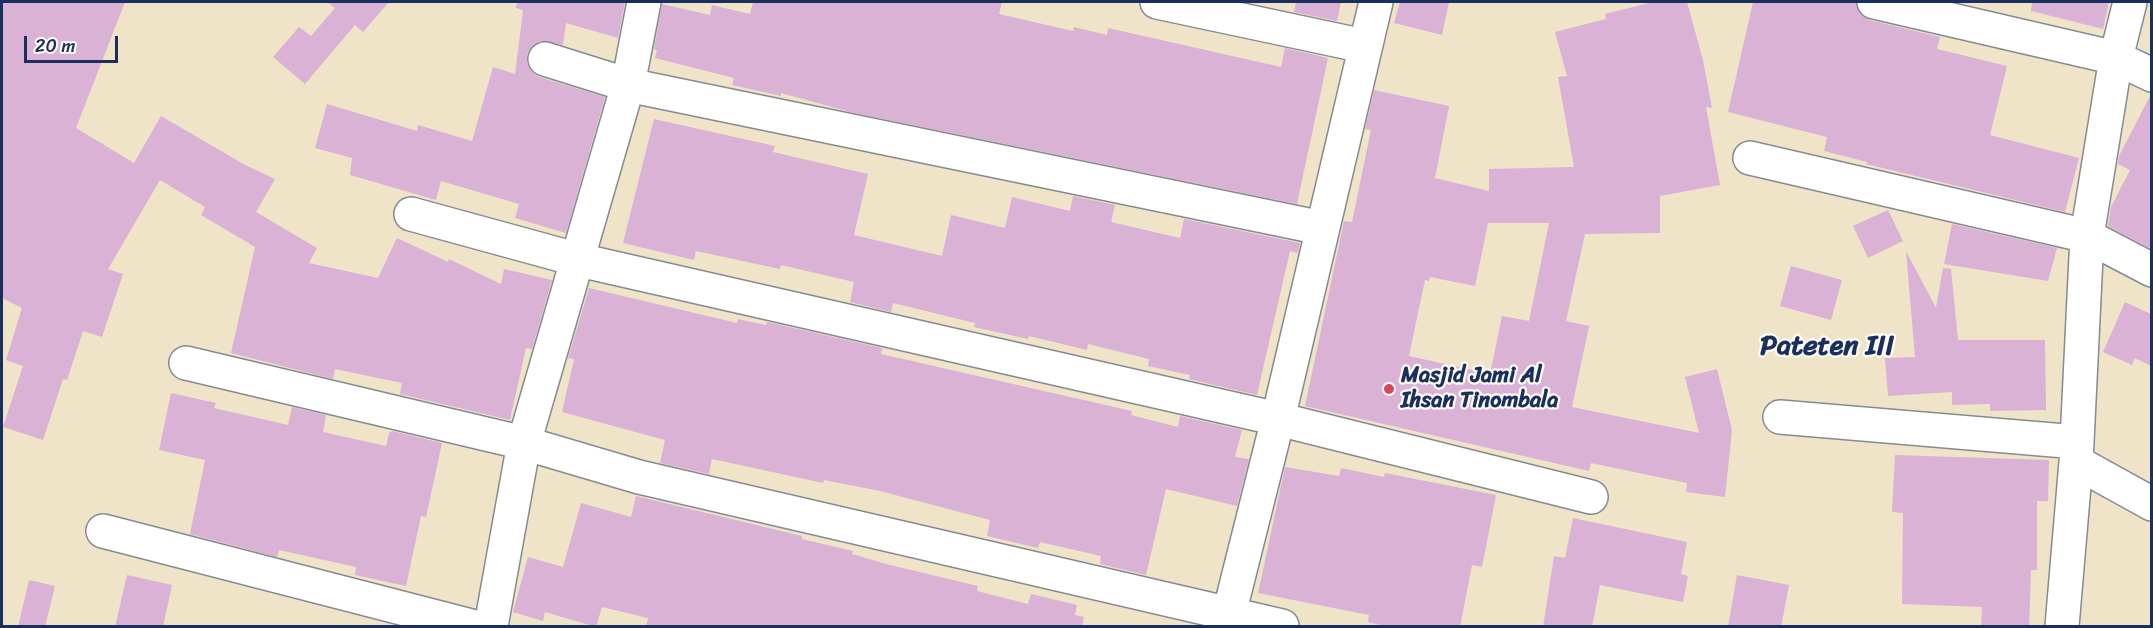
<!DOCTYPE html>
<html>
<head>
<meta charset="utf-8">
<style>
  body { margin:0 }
  #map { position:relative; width:2153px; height:628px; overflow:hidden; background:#efe4c8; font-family:Sriracha,sans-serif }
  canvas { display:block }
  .frame { position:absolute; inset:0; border:3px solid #1b2f5e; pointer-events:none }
  .scale { position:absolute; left:24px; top:36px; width:94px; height:27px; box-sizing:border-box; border:3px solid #1b2f5e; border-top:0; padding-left:8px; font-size:18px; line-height:21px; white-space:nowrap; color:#1b2f5e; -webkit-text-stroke:4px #fdfcf7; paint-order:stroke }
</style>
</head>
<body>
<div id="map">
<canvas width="2153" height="628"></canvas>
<div class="frame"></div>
<div class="scale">20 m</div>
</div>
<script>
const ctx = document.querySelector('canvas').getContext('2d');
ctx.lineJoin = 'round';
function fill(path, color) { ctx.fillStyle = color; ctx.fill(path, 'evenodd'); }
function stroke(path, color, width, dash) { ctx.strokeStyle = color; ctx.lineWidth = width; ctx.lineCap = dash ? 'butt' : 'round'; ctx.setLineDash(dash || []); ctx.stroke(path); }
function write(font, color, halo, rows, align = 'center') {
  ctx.font = font + ' Sriracha,sans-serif'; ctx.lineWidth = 4.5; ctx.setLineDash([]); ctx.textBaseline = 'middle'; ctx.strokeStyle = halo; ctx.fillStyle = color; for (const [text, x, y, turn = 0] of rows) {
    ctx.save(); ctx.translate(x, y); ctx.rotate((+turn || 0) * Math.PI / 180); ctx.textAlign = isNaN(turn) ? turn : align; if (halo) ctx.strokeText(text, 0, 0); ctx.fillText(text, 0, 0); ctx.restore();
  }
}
fill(new Path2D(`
  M2,2H125L76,128L134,163L161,116L245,165L275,179L256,212L317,248L309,263L378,278L397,238L448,262L449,259L501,284L504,269L552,280L532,349L526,348L510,420L400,394L402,383L335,369L333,379L231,353L255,247L201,215L205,207L160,180L108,269L123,274L102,337L83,331L67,380L63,379L43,440L3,427L23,366L6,360L22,308L2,298Z
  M327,2H389L363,32L355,25L305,84L273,57L299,27L311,36L335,8Z
  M517,2H625L618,38L566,23L563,45L540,41L532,46L527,54V64L532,72L539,77L605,97L566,233L515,218L519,204L441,181L436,200L350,175L352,158L315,148L327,104L417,131L418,125L472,141L493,67L515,74L523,10L516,8Z
  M753,2H1002L999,14L1073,31L1074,27L1107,35L1108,28L1281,67L1285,48L1328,58L1297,204L850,112L781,93V96L732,85L734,78L655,58L657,50L654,49L662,4L710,15L712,5L750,14Z
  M1296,2H1341L1337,21L1294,12Z
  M1400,2H1449L1442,35L1394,23Z
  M1653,2H1687L1703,60L1712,108L1706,107L1720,185L1660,196V233L1585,234L1566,321L1589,326L1572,407L1699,433L1685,377L1717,369L1732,430L1725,497L1686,492L1687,483L1591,463L1589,471L1305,406L1344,221L1352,222L1371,130L1365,129L1374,90L1449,106L1435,178L1489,191V169L1574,167L1558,77L1567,76L1555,32L1606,19L1605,14ZM1488,223H1549L1529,321L1502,316L1490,374L1409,356L1425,280L1429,281L1430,277L1475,286Z
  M1753,2H1856L1861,15L1869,20L1940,37L1937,49L2007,66L1990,135L2079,158L2065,212L1866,164L1867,162L1824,151L1827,137L1728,112Z
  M2032,2H2109L2103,29L2031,11Z
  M2151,94V249L2108,226L2111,207L2130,170L2118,164L2119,156Z
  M654,119L775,146L773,152L868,174L854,235L942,256L951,215L1005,228L1012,197L1070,211L1073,196L1115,205L1111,222L1180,238L1184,219L1300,243L1298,253L1290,251L1257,395L1189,379L1190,375L1148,366L1149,359L1088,344L1087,350L1029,336L1028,339L974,327L975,323L893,303L891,312L850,302L854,282L781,265L780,269L696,251L694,260L623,243Z
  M1888,210L1903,241L1868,258L1853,226Z
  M1952,224L2057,248L2048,281L1944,264Z
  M1906,251L1936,308L1943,268L1951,269L1958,340H2045L2046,410L1990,411V404L1952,405V392L1888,396L1885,358L1915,357Z
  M1791,266L1842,280L1831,320L1780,306Z
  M589,288L737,323L738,319L766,325L767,322L882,348L881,354L1132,411L1131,415L1178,427L1180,416L1242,430L1235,457L1249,459L1237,506L1166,489L1146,575L1100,564L1101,556L1040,542L1038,548L987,536L990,520L880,491L824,480L823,483L712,459L709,474L660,463L665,440L562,412L574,359L568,358Z
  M2125,302L2151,314V366L2135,358L2132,365L2103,352Z
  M171,393L216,403L214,408L288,425L292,407L326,415L323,432L386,446L389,433L392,431L442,443L426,517L421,516L406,586L355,575L356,567L279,550L277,557L190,534L205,460L159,450Z
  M1895,455L2049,460L2048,501H2037V570H2031L2029,627H1981L1982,607L1902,604L1903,513L1892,512Z
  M1285,467L1339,476L1341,468L1384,477L1385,473L1496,495L1482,567L1472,565L1460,627H1389L1368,622L1369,615L1258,593Z
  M636,496L802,536V539L853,551L852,554L886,564L978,586L977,591L1028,604L1031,594L1077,605L1075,615L1084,617L1082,627H646L648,618L602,607L596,627L545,612L543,621L513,612L528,557L563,567L581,503L631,517Z
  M1573,518L1687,542L1681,574L1688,576L1683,602L1600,585L1592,627H1543L1554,556L1565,558Z
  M127,575L172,585L163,627H115Z
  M1737,575L1789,585L1781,627H1728Z
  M29,580L55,586L45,627H18Z`), '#d9b2d5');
const minor = new Path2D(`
  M1157,2L1364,46
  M1874,2L2116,58L2152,75
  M2130,2L2116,58L2087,236L2152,270
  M545,59L628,85L1322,228
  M1750,158L2087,236L2076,462L2062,626
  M411,214L579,260L1278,419L1591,497
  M186,363L524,443L639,477L1282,626
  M1780,417L2077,442
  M2076,462L2152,504
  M103,531L471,626
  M491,626L524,443L628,85L644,2
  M1226,626L1278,419L1376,2`);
stroke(minor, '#858a93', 36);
stroke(minor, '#fff', 33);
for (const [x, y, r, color] of [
  [1389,389,6,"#d1495b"]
]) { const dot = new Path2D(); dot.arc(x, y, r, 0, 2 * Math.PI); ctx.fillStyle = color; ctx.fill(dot); stroke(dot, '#fdfcf7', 2); }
write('bold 22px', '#1b2f5e', '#fdfcf7', [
  ["Masjid Jami Al",1401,376],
  ["Ihsan Tinombala",1401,401]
], 'left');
write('bold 28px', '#1b2f5e', '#fdfcf7', [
  ["Pateten III",1827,347]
]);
</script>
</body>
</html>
